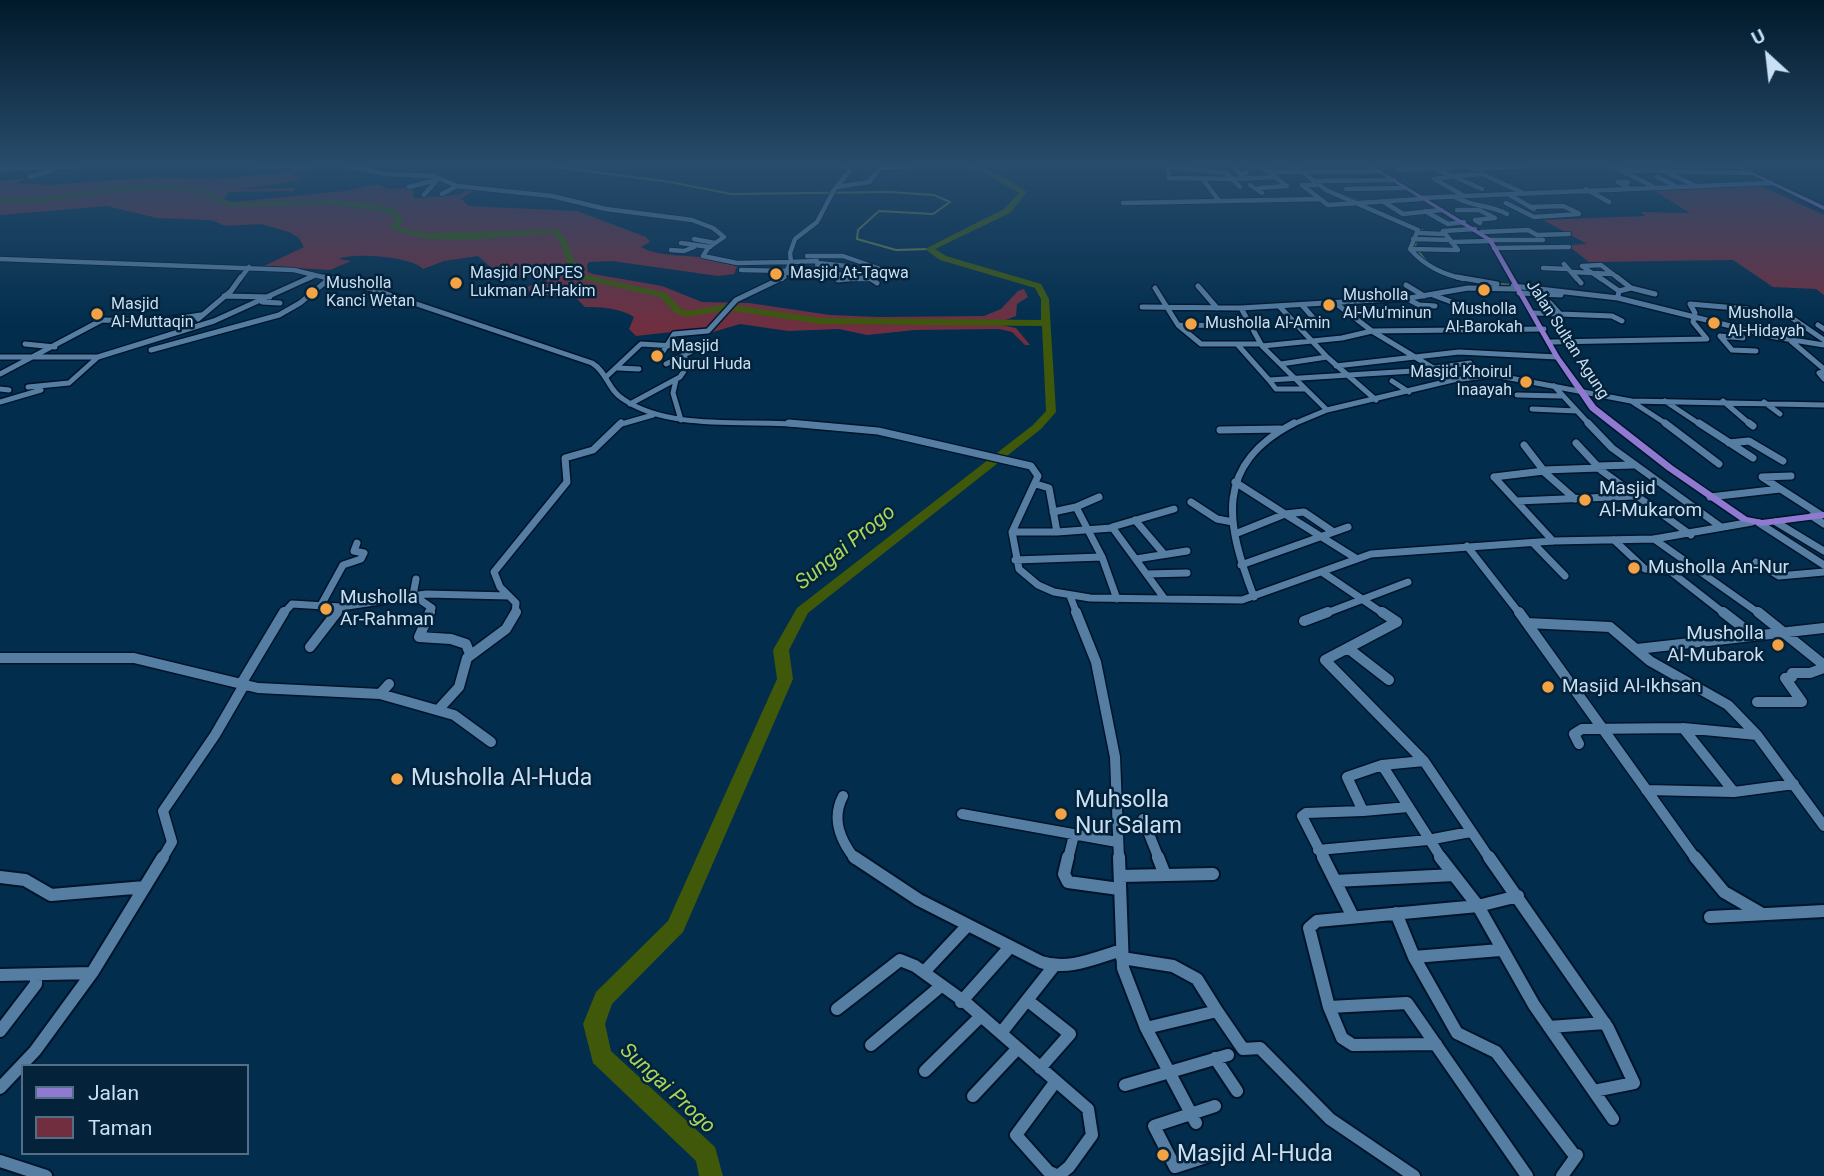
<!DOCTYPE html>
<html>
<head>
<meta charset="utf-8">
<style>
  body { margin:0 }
  #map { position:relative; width:1824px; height:1176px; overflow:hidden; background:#022d4c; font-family:Roboto,sans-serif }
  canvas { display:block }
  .legend { position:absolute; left:21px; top:1064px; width:228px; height:91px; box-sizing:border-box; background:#04233b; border:2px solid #536e85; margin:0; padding:9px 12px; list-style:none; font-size:21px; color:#c9dff3 }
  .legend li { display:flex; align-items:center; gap:14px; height:35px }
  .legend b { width:35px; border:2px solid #536e85 }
  .north { position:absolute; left:1733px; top:21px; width:70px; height:70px; -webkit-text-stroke:5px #04233b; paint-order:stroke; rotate:333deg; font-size:19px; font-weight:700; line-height:28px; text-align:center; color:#c9dff3 }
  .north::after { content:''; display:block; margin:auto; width:24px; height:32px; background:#c9dff3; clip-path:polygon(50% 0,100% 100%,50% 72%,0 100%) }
</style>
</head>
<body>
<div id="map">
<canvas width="1824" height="1176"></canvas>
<ul class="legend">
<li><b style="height:9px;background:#9079d0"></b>Jalan</li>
<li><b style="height:19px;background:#712e3f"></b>Taman</li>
</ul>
<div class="north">U</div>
</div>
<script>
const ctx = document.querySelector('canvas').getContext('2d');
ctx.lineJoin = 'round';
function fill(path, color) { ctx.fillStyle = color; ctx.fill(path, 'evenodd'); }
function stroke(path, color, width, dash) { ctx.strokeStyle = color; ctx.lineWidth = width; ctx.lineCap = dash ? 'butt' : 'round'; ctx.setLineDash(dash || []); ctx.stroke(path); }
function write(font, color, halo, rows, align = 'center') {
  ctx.font = font + ' Roboto,sans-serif'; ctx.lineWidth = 5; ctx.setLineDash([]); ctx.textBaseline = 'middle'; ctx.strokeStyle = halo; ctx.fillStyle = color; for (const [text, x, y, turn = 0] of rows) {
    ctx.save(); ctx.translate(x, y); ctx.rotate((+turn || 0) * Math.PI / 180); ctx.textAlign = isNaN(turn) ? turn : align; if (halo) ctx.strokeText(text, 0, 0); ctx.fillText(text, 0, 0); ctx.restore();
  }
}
fill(new Path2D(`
  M298,168L304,169L292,174L302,178L298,181L241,189L295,188L294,191L228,192L224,199L234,202L344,191L378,184L388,189L413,188L414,198L459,195L472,186L478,188L461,199L469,206L577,211L646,237L650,242L641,247C668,262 712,250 737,267L734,274L718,276L612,261L589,262L587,265L588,272L593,274L662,286L702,302L749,303L830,315L879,317L984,316L1001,309L1018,291L1024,289L1028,297L1017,304L1016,316L995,324L1016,328L1030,345H1025L1012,332L999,329L915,330L867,335L839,329L788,331L740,324L703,335L681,331L636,336L629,329L634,317C621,308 601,307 585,307L576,298L555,297L516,288L552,283L533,276L503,278L478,256L444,261L423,269C414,257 354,252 339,259L351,261L330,270L264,266L304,247L299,238L289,232L261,224L226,226L211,220L157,218L107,206L0,215V181L26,178L17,183L49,185L152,177L214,179L275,174Z
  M1761,186L1824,215V295L1816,289L1773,287L1733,260L1589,262L1567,245L1587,244L1543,220L1645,216L1641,212L1690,213L1653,190Z`), '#712e3f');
stroke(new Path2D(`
  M548,166L670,182L731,194L890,192L934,195L950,202L933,214L879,211L858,230L857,239L896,250L929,249
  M1338,193L1360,202
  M1417,228L1425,232L1416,241L1415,247L1426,261
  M1499,284L1513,285
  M1589,292L1618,296
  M1661,306L1754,329`), '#68804f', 2);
fill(new Path2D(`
  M963,166C985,166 1009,179 1027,192L1010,213L935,249L946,256L1041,284L1049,299L1056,412L1041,429L808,613L789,650L793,679L683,932L612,1004L605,1024L611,1051L715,1147L723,1176H699L696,1161L593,1063L583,1024L596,992L668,921L777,679L773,650L797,608L1033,425L1046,411L1042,326L820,324L727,310L687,317L675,313L660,297L576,278C564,265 566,246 553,234C503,234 437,251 391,228L390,226L396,221L389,213L332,204L230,207L201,193L165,189L124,191L42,202H0V198H42L124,187L165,185L205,190L230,203L332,200L372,204L395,209L404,221L399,226L409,230L424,233L558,230C572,243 571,261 582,274L666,293L681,309L688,311L727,304L820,318L1041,320V299L1035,288L940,260L925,249L1004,209L1019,193L987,174Z`), '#3f5809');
const minorFar4 = new Path2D(`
  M259,166H308
  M347,166L386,174L434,176L457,186L552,196L606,209L692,220L713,228L724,237L708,248L703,256L737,263L791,262L790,253L795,239L817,222L834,190L850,170L846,166
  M1232,166L1240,174L1247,173
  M1249,166H1260
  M1295,166L1326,190L1418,230L1410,249C1425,266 1442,274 1464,279
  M1612,166L1652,186
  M1679,166H1736
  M1168,167L1227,173L1232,179L1169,178Z
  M1434,168L1482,189
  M0,169L76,166
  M1472,169L1523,166
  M1398,170L1474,166
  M1619,170L1750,173
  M1270,172L1379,171
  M1670,174L1694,185
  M1456,176L1482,174L1521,192
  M30,177L54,169
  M1449,177L1434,179L1461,194
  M1657,177L1676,186
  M1203,179L1219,201
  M1232,179L1240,187
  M1232,179L1276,177
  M1313,181L1394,180
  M1628,182H1618L1628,187
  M1250,185L1262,193
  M1317,185H1302L1328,205L1421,199
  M409,187L436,180
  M836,187L869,182L880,168L910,166
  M1259,188L1287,186L1260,166H1268
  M1346,189L1404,188
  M1586,189L1609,202
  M442,194L457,186
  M1508,194L1534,209
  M424,195L437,180
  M1455,197C1475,208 1489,204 1507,214
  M1419,198L1771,183
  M1384,202L1403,214L1441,210
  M1123,203L1320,199
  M1506,203L1534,217L1579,214
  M1530,207L1563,206L1578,213
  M1457,210H1479L1495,218L1475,220L1480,223
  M1425,211L1448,224L1464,222
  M1481,232L1528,230L1537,235L1569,234
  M1419,233L1444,234
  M694,239L715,243
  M1413,239L1450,240
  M1490,240H1543
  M1451,242L1491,241
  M681,243L710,247
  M1494,248L1569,247
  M1410,249L1458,250L1443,231L1475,229
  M671,250L684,251L694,247
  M807,256H843L886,271
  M0,259L294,270L331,279
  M818,263L847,266
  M1564,264L1577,279
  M1582,266L1601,265L1619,279
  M1582,266L1601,279
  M1543,268L1568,269
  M741,270L789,271
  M1572,272L1613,274
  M788,273L851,275L875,269
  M838,274V279
  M240,279L249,267
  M307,279L314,276
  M782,279L791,262L817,261L818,272
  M848,279H871`);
const minorFar3 = new Path2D(`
  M324,277L372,289L592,363C607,372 608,390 623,399C671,432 750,419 808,425
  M838,277V280L866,277
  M868,277L877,283
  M1457,277L1497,284
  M1576,277L1581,283
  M1599,277L1619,291L1618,296
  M1617,277L1631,288L1619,291
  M1406,285L1424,296
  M1198,286L1217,308
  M1513,286L1618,298L1775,337L1824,345
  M1155,288L1178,325
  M1631,288L1655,294
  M1516,289L1468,288L1410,298L1241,308L1262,346L1327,410L1453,380L1494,375L1631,401L1824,405
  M1519,293L1561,295
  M1433,295L1465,307
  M224,296L270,297
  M1406,298L1419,305L1435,306
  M262,302L280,303
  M1334,302L1372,331L1453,380
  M1550,303L1560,314
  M1302,305L1321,327
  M1142,307L1241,308
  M1280,307L1327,357L1376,400
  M1534,313L1612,316L1622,321
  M1789,316L1824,340
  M198,319L231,291L241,277
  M1818,325L1824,329
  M1251,326L1178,325L1201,344H1237L1269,380
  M1720,336L1732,350L1756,351
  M1720,336L1743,338L1738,328
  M1791,341L1824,369
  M1551,342L1707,339L1693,322L1695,313L1690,304L1748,309
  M25,344L55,347
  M1237,344H1261
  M1262,346L1342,338L1372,331L1544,329
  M151,350L279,315L300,303L329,279
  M0,357H98
  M659,358L674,334L708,331L736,300L784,277
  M1281,364L1327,357
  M1336,366L1459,352L1557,357
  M618,368L639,369
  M1824,372L1819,373L1824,379
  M0,374L102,320L160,321L201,315
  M606,377L641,344L692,347V351L666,364
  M676,380L673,393L681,420
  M1392,381L1409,392
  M1554,386L1590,425
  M28,387L69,383L98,357L214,321L311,277
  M0,389L9,390
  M1305,389H1276L1269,380L1413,371L1470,363
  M1517,395L1561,396
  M1631,401L1668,425
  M1665,401L1701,425
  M1723,401L1751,425
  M0,402L41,390
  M1764,402L1780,414
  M630,404L680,377L684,371L685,355
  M1532,409L1577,411
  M618,425L653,415
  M1291,425L1327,410`);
const minorFar2 = new Path2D(`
  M789,423L878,431L1031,466L1038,476L1012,532L1019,569L1038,585L1054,592L1090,598L1242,600L1371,554L1553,541L1654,539L1752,522
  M1588,423L1612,448L1721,527
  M1665,423L1719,464
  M1699,423L1753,458
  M1749,423L1753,426
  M1220,430L1280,429
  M1576,443L1602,471L1691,535
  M1729,443L1749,441L1783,461
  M1597,466L1633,465
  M1544,470L1599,468
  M1543,471L1575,499
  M1791,476L1762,477L1821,515
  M1494,477L1553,541
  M1494,477L1544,471L1524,445
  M1235,482L1285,514L1304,512L1332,531
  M1710,497L1780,489
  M1517,501L1635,496
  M1191,502L1217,519L1233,522
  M1076,507L1099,497
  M1053,512L1076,507L1102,557
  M1812,516L1824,524
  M1135,520L1164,554
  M1776,522L1824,551
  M1759,523L1824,565
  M1012,532H1057L1049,488L1036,484
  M1057,532L1112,528
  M1235,534L1285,514L1357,559
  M1654,539L1760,614
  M1614,540L1645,569L1670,571L1725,614
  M1533,543L1565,576
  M1467,546L1520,614
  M1136,559L1187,551
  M1015,560L1102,557L1117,599
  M1756,562L1779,576L1824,572
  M1241,565L1348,527
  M1322,572L1384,614
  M1147,574L1187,573
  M416,579L413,595L432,608L429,614
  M1070,596L1077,614
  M1254,597C1226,524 1213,465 1294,423
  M1164,598L1112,527L1174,509
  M320,607L343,565L361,559L364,553L354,551L357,543
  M283,614L292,604L341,607L426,594L509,596
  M336,614L341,607
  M515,614L516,603L500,587L494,572L567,482L565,458L593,450L621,423
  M1324,614L1408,582`);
const minorFar1 = new Path2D(`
  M430,612L419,637L451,639L466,644L470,654
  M1076,612L1096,662L1115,757L1119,859
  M1382,612L1397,622L1325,660L1424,761
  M1519,612L1696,859
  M1723,612L1754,636
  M1758,612L1824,665
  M1304,621L1328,612
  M1527,623L1610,627L1650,661L1728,705L1757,735L1824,826
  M310,647L337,612
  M1349,649L1389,680
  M1637,649L1824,628
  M0,658H134L258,688L380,694L389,684
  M241,684L284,612
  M380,694L454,715L491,742
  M1757,702H1802L1785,678L1792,677V673H1810L1824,668
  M438,710L459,687L467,658L506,629L516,612
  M1683,728L1734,792
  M1579,744L1574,734L1582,729L1683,728L1757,735
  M1646,790L1734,792L1794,784
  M843,796C831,819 840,840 855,859
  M1363,811L1408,807
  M962,814L1117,842
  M1143,819L1159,859
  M1318,850L1428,840L1470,832
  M162,859L172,842L163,811L215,735L244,685
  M1068,859L1074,835
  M1324,859L1302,816L1306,813L1363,811L1347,777L1382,765
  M1442,859L1382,765L1424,761L1490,859`);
const minor = new Path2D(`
  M854,857L919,900L1041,962C1069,971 1095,958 1122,950
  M1068,857L1064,874L1068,882L1119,889
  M1119,857L1123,968L1146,1028L1196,1123
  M1158,857L1165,875
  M1323,857L1353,917
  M1440,857L1478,906L1534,1005L1613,1119
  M1489,857L1608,1028L1634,1083L1594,1091
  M1695,857L1724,892L1762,914
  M1120,876L1213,874
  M0,877L25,880L51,895L145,887
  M1335,881L1454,875
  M1518,896L1478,906L1317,921L1309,928L1329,1007L1407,1003L1527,1176
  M1396,913L1414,957
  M1710,917L1824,911
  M1500,950L1414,957L1457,1033L1496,1052L1572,1152
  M1122,958L1173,966L1197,979L1217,1011
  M924,972L968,925
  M92,973L163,857
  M0,975L92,973L35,1051L0,1088
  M1027,1000L1070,1034L1040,1068
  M961,1002L1010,947
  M1329,1007L1342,1038L1353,1045L1436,1044
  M837,1009L900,960L915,966L965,1002L1088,1109L1092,1135L1069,1167L1058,1176L1048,1171L1016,1135L1056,1081
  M1549,1027L1605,1023
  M1146,1028L1217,1011L1243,1049L1260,1048L1330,1119L1414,1176
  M0,1031L36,984V975
  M1001,1033L1054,966
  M871,1045L941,986
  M1215,1058L1237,1091
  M925,1071L980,1017
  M1125,1085L1228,1055
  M973,1096L1018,1048
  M1206,1157L1175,1167L1154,1126L1215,1106
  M0,1161L46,1176
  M1562,1176L1577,1155`);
const major = new Path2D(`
  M1368,166H1373L1492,239L1560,357L1596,406L1673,466L1747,517L1762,520L1824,512V518L1762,526L1741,521L1667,470L1590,410L1554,357L1488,241Z
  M1734,166H1739L1824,206V210Z`);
stroke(minorFar4, '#00142b', 6);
stroke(minorFar3, '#00142b', 8);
stroke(minorFar2, '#00142b', 10);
stroke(minorFar1, '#00142b', 13);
stroke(minor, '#00142b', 16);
stroke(major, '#00142b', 3);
stroke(minorFar4, '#567ea3', 4.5);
stroke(minorFar3, '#567ea3', 5);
stroke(minorFar2, '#567ea3', 7);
stroke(minorFar1, '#567ea3', 10);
stroke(minor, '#567ea3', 12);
fill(major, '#9079d0');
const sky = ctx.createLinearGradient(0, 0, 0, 330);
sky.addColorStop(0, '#01192a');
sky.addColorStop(0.5, '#284c6c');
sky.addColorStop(1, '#284c6c00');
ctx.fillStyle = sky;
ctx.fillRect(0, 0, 1824, 330);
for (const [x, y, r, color] of [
  [776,274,7,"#f4a344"],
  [456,283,7,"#f4a344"],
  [1484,290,7,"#f4a344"],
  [312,293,7,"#f4a344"],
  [1329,305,7,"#f4a344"],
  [97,314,7,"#f4a344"],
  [1714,323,7,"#f4a344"],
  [1191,324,7,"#f4a344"],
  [657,356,7,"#f4a344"],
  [1526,382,7,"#f4a344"],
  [1585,500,7,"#f4a344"],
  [1634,568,7,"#f4a344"],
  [326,609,7,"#f4a344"],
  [1778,645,7,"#f4a344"],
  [1548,687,7,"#f4a344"],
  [397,779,7,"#f4a344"],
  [1061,814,7,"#f4a344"],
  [1163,1155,7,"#f4a344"]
]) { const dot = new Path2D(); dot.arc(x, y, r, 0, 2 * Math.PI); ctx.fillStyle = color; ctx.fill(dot); stroke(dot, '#04233b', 2.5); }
write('16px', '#c9dff3', '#04233b', [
  ["Masjid PONPES",470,274],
  ["Lukman Al-Hakim",470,292],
  ["Masjid At-Taqwa",790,274],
  ["Musholla",326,284],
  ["Kanci Wetan",326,302],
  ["Musholla",1343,296],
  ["Al-Mu'minun",1343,314],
  ["Masjid",111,305],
  ["Al-Muttaqin",111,323],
  ["Musholla",1484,310,"center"],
  ["Al-Barokah",1484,328,"center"],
  ["Musholla",1728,314],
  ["Al-Hidayah",1728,332],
  ["Musholla Al-Amin",1205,324],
  ["Masjid",671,347],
  ["Nurul Huda",671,365],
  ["Masjid Khoirul",1512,373,"right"],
  ["Inaayah",1512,391,"right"]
], 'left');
write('16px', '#c9dff3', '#04233b', [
  ["Jalan Sultan Agung",1567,340,57]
]);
write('19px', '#c9dff3', '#04233b', [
  ["Masjid",1599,489],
  ["Al-Mukarom",1599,511],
  ["Musholla An-Nur",1648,568],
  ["Musholla",340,598],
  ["Ar-Rahman",340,620],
  ["Musholla",1764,634,"right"],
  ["Al-Mubarok",1764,656,"right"],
  ["Masjid Al-Ikhsan",1562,687]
], 'left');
write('italic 21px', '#a7d559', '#04233b', [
  ["Sungai Progo",846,548,-39],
  ["Sungai Progo",667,1089,43]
]);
write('23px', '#c9dff3', '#04233b', [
  ["Musholla Al-Huda",411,779],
  ["Muhsolla",1075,801],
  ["Nur Salam",1075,827],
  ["Masjid Al-Huda",1177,1155]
], 'left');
</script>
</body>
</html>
